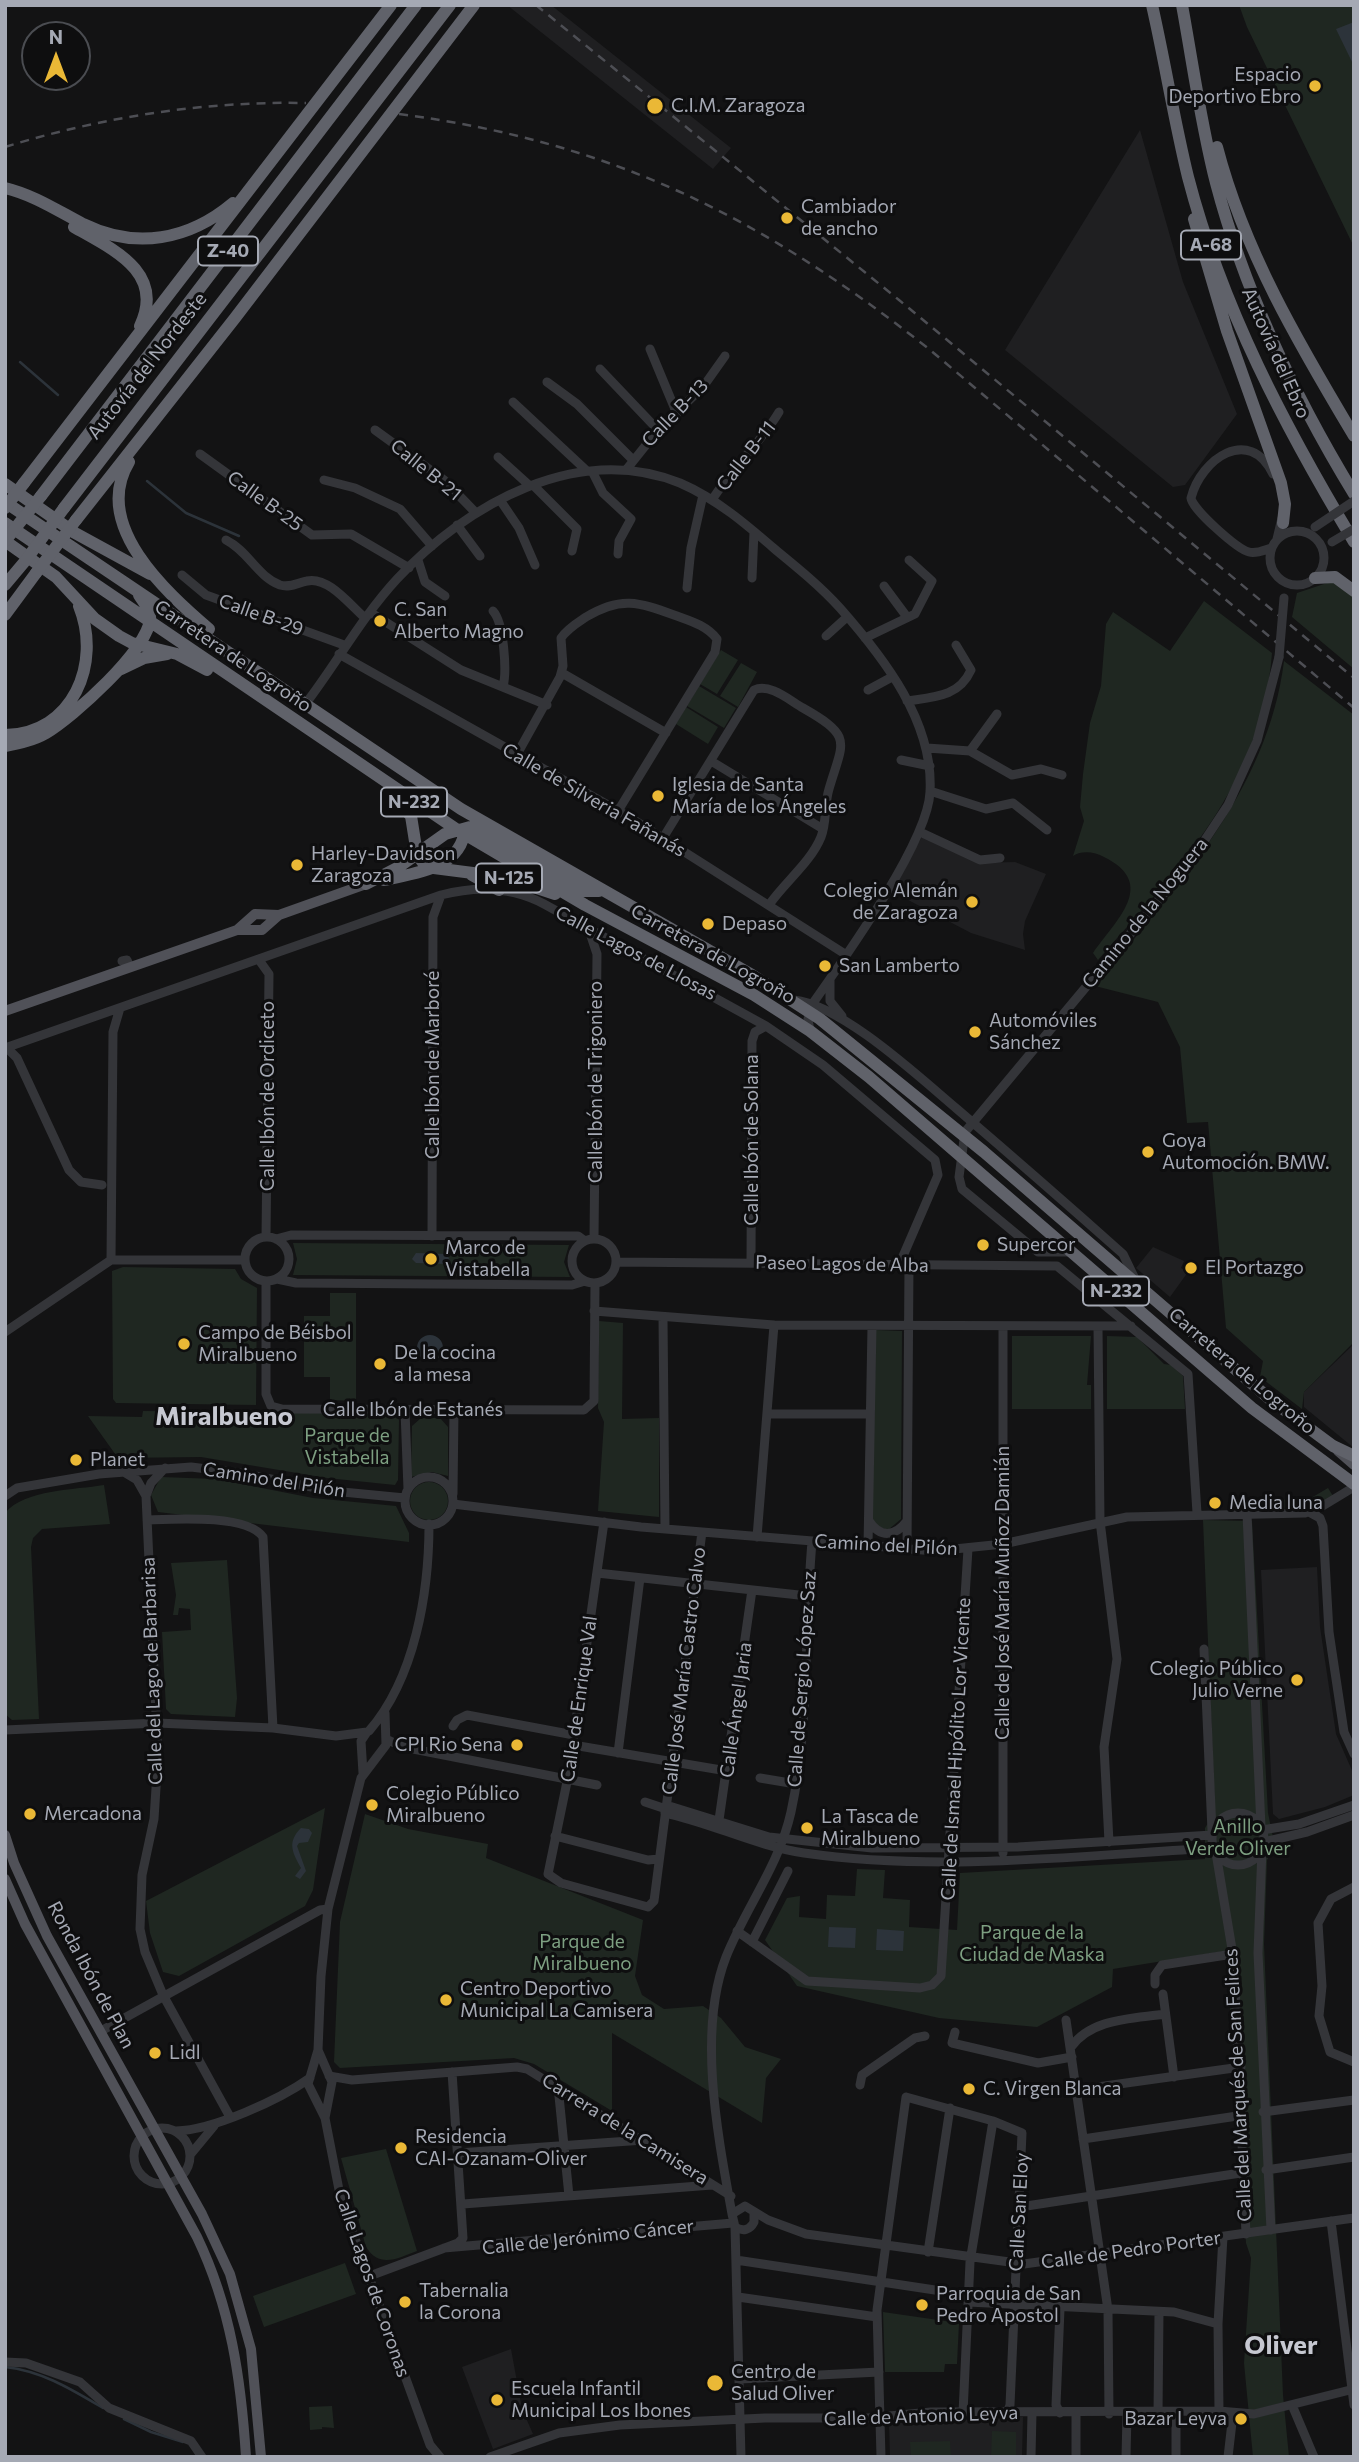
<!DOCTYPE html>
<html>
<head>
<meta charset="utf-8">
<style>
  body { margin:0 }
  #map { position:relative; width:1359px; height:2462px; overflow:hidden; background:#131314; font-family:Commissioner,sans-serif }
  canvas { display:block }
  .frame { position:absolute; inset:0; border:7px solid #a5a9b4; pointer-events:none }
  .north { position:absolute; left:21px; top:21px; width:70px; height:70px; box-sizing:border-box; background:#0e0e0f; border:2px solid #4a4c51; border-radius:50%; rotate:0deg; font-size:19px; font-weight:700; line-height:28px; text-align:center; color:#a5a9b4 }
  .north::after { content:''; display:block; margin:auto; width:24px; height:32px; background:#eab836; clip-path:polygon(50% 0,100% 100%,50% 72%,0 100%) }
</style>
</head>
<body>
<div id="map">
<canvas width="1359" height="2462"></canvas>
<div class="frame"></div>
<div class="north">N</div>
</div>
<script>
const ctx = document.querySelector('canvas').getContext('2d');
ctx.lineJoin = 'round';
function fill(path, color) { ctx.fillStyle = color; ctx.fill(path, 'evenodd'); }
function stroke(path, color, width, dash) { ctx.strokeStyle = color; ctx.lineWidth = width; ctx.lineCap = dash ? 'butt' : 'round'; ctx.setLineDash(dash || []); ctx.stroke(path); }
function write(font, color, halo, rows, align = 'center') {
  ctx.font = font + ' Commissioner,sans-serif'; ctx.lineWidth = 6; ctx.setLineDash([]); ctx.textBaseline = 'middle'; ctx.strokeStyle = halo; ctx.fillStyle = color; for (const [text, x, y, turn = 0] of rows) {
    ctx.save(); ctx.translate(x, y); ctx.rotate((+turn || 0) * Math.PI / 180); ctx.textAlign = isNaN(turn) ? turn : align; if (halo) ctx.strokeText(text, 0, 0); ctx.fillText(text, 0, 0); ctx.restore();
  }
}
fill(new Path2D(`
  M507,5H551L731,148L713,169Z
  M1140,130L1183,282L1237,414L1185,485L1173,487L1005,350Z
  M923,835L979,863L1015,862L1046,874L1025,921L1023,934L1025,950L971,933L891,891Z
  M1153,1247L1184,1261L1181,1268L1188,1272L1170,1297L1136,1268Z
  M1354,1344V1448L1304,1407V1392Z
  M1317,1567L1320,1627L1336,1734L1354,1775V1795L1325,1807L1279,1819L1273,1814L1261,1570Z
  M511,2349L522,2409L533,2434L493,2449L462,2367Z
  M1023,2417L1022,2457H890L889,2423Z`), '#1f1f21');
fill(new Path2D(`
  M1239,5H1354V247L1247,27Z
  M1333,581L1354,596V669L1292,617L1297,593Z
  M1204,601L1272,653C1262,784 1179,868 1098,960L1093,953C1115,921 1159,884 1104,857C1095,852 1082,850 1073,856L1084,821L1080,807L1083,774L1090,723L1101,686L1106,624L1113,612L1170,651Z
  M721,650L738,660L717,694L700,684Z
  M1284,661L1354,715V1342L1304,1392L1302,1409L1260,1377L1263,1361L1226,1328L1208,1122L1187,1123L1180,1047L1158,1002L1095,986C1174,890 1268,791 1284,661Z
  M741,663L757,672L738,707L720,696Z
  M699,686L736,708L724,728L687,706Z
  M686,707L718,727L708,744L676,724Z
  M293,1243L569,1245L564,1262L570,1277L293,1275L297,1259Z
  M123,1267L235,1269L241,1279L257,1288L256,1405L116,1403L113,1399L112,1271Z
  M330,1293H356V1401L330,1400V1377H304V1316H330Z
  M599,1321L623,1323L622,1419L659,1418V1517L598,1511L604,1422L598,1408Z
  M876,1330L902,1331L901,1519L888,1530L879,1527L872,1520Z
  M1012,1336H1091L1087,1385H1091V1409H1012Z
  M1107,1336L1137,1337L1164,1364L1171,1365L1183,1376L1185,1409H1107Z
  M143,1411L395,1414L399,1420L398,1480L395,1485L327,1478L201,1457L118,1458L88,1416L142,1417Z
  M421,1418H440L448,1427V1476L432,1472L411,1477L412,1426Z
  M161,1477L216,1479L313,1498L396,1506L409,1533V1542L158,1512L151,1495Z
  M410 1501a19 19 0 1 1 38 0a19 19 0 1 1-38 0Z
  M104,1485L110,1524L42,1529L33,1538L31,1547L39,1719L12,1720L5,1714V1513C25,1489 75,1490 104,1485Z
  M1328,1488L1333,1496L1314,1508L1248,1510L1247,1502L1311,1498Z
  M1203,1520L1252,1521L1268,1813L1275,1847L1267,1860L1264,1944L1283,2395L1289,2457H1253L1244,2363L1251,2258L1246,2243L1226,1951L1113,1969L1112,1987L1037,2027L939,2018L797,1986L765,1940L787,1898L800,1896L799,1917L826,1919L827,1895L855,1896L857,1869L885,1870L883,1898L910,1900L909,1927L957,1930L960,1873L1205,1859V1828L1215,1811Z
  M227,1560L237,1698L235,1717L171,1714L166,1709L162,1632L191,1630L190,1609L179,1608L178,1615H173L176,1595L171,1563Z
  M325,1808L313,1890L305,1906L179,1976L163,1972L150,1933L146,1901Z
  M365,1814L408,1829L488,1844L486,1858L643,1920L635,1976L642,1995L664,2009L703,2006L721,2018L745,2047L781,2059L766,2078L762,2123L612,2033V2111L534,2064L514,2058L340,2068L334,2062L340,1922Z
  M386,2149L417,2251C398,2258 380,2269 366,2247L341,2158Z
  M345,2263L356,2294L264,2327L253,2296Z
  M883,2312L959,2323L957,2364H945L944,2372H885Z
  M332,2406L334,2428L322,2427V2429L310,2430L309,2407Z
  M992,2431L1016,2432V2457H991Z
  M950,2441L951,2457H911L910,2442Z`), '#1f2721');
fill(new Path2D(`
  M1354,22V63L1353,64L1336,29Z
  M416,1253L447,1254L450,1261L446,1264L416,1263L412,1259Z
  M417 1348a13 13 0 1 1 26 0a13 13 0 1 1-26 0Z
  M301,1828L309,1829L312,1833L308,1842L299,1843L297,1846L306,1871L300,1879L295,1876L301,1868C292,1852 287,1842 301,1828Z
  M829,1927L856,1928L855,1948L828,1947Z
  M877,1929L904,1931L903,1951L876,1950Z`), '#2c333a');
stroke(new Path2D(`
  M20,362L58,395
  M147,481L186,513L239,536
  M5,2367C42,2371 71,2389 103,2408
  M124,2419L151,2432L183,2442`), '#2c333a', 2.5);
stroke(new Path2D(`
  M650,349L677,414
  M600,369L658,430
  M547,382L577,404L632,459
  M513,402L587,471
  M375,430L444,480L475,512
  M200,454L312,535L351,534L409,568
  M498,457L530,486
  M626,470L658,430L703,387L725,356
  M592,471L603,493L631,519L619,541L618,554
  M324,480L355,488L400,509L432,546
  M533,485L577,529L572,551
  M500,500L519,528L535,565
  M712,500C732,468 760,444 779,412
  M457,525L480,556
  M1270 558a27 27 0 1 1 54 0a27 27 0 1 1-54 0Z
  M1277,539L1282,518
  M226,540C248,551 258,577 280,585C290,588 297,583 307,581C328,576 350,605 365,618
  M1271,548C1264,550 1257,554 1249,552C1237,549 1192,509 1191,498C1201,459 1249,425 1273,474
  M418,560L425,582L445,596
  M182,575L206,595L344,645
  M752,578L754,532
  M884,586L907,617
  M687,588L691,548L703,495
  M493,611C504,623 507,671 503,687
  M370,612L461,670L547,705
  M826,636L847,617
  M865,638L915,614L932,581L909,560
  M339,654L631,818L845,954
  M562,673L666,733
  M868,690L892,677
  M907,701C934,697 959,697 971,670L956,645
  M307,702C338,661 362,617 397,579C467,504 577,442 680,483C717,499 747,525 777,551C799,569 821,587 840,608C884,658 934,722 930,792C928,842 844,959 813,1003L808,1019L810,1031
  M927,748L970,751L1012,775L1041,769L1062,775
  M970,751L997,714
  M516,756L560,677L563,666L561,638C568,628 577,623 586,617C621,596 638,602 674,615C690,621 706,625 717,639L715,652L618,811
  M901,760L930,766
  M711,761L823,829
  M930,791L986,809L1013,803L1047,830
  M920,832L980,860L1000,858
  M663,838L754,690C770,683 789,700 803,708C854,737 843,741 829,789C824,805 827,822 821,837C811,862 784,883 769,905
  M588,927L597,954L594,1239
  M259,960L269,974L266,1237
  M122,961L127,960L130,967
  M830,979V1001L842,1016
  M794,1000C842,1005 919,1077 957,1109C1013,1157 1068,1205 1123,1254L1137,1283
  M5,1048L441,895C476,886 512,887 544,904L766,1026L823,1065L935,1160L938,1175L900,1263
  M7,1048L17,1058L69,1170L81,1182L102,1185
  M432,1236L433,917L441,895
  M245 1259a22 22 0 1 1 44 0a22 22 0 1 1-44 0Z
  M276,1239L291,1235L578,1236L585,1241
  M572 1261a22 22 0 1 1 44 0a22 22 0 1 1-44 0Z
  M1069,1252H1038L962,1189L959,1177L965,1132L1191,861L1228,805L1257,741L1279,657
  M111,1260L113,1032L120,1008
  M616,1262L1057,1266L1188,1374L1197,1513
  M751,1262L752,1041L755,1032L766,1026
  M277,1279L296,1283L572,1285L585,1281
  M266,1281V1394L271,1406L282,1409L584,1410L594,1401L595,1283
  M594,1311L774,1325L1131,1326
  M663,1317L665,1529
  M1003,1327V1853
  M1098,1327L1100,1521L1117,1659L1104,1747L1109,1842
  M5,1332L111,1260H245
  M405,1411L408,1489
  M767,1414H870
  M122,1471L137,1480L146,1496L158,1757L154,1819L142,1875L140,1929L145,1952L163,1995L230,2117
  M405 1501a24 24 0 1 1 48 0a24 24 0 1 1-48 0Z
  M453,1494L454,1410
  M5,1496L17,1488L99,1474L191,1467L240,1473L332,1491L405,1498
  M146,1496L151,1483L165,1468
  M453,1504L641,1527L935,1551L1003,1544L1127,1517L1305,1513L1321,1507L1354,1487
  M1309,1512L1320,1518L1323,1526L1329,1632L1344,1732L1354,1754
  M1247,1514L1261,1827
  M147,1520C174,1519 247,1514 263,1537L273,1728
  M869,1521C880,1538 895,1537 907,1521
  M604,1522L568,1777L548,1874L561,1883L648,1907L654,1901L702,1532
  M757,1537L774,1325
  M868,1546L872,1326
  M907,1549L909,1264
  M597,1573L808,1596
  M1204,1649L1212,1831
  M453,1726L457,1720L467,1715L574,1735
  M5,1730L157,1723L273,1728L336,1736L367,1732
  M369,1731C415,1678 429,1593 429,1524
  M386,1739L403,1747L597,1785
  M573,1745L727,1771
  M618,1753L640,1578
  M363,1773L361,1741L367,1732
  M760,1778L796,1784
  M645,1802L666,1809
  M666,1805L769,1837L872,1848L1018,1847L1212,1835
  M1212 1839a26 26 0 1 1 52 0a26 26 0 1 1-52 0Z
  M665,1813C712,1823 756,1846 804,1853C938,1872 1078,1856 1213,1848
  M718,1827L752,1590
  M1262,1830L1299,1824L1354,1805
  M555,1836L648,1860L659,1859
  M1264,1842L1307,1832L1354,1815
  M1262,1849L1258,1953L1271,2230
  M1216,1853L1234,1961L1246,2234
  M1354,1887L1331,1899L1318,1923L1322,1986L1319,2016L1330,2052L1354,2062
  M737,1931L807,1981L920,1988L932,1985L941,1976L968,1549
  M752,1942L788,1871
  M1155,1984V1975L1162,1965L1233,1954
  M1163,1994L1174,2077
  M1066,2020L1108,2310L1109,2414
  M101,2031L320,1910L328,1909
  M955,2032L952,2043L1038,2063L1072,2057
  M1071,2047C1092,2018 1132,2019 1165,2014
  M318,2050L332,2082L325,2118L341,2200L430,2445L440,2457
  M329,2076L352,2080L517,2067L527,2069L731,2196
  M860,2085L862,2075L915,2038L925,2036
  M558,2086L569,2196
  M1076,2090L1241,2067
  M1263,2112L1354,2100
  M325,2118L308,2084L318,2050L321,1976L328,1909L361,1778L386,1745L385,1713
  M134 2156a28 28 0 1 1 56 0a28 28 0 1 1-56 0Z
  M176,2131C213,2130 279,2100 310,2078
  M1083,2139L1244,2115
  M458,2153L644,2140
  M190,2155L214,2126
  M1266,2170L1354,2157
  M463,2204L712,2185
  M1020,2207L1247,2172
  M732,2214C718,2137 697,2031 726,1957C746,1907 779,1866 791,1812C810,1725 804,1631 812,1542
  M1331,2221L1354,2405
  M735,2227C743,2232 750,2230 754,2222V2213
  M444,2248L733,2223
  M928,2252L950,2108
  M736,2260L968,2295
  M367,2277L458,2243L463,2238L452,2072
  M738,2297L877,2317
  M968,2302L1174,2312L1218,2324
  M5,2362L26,2363L80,2382L109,2408L191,2441L202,2457
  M740,2379L879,2372
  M1292,2405L1314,2457
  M1219,2411L1218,2324L1223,2237
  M963,2413L970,2262L993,2121
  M1060,2413L1056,2405L1060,2309
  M1158,2414L1159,2312
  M490,2457L559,2433L620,2425L765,2418H868L931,2412L1219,2411L1254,2414L1354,2389
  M741,2457L735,2227L732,2214L745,2206L768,2220L806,2234L1024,2264L1354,2218
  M881,2457L877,2310L906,2097L993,2121L1022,2133L1010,2405L1007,2413
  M1031,2457L1032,2413
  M1076,2457V2413
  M1126,2457L1127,2414
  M1176,2457V2412
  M1228,2457L1233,2414`), '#343539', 9);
stroke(new Path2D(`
  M237,930L255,914L279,915
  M5,1011L237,930H262L279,915L366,884
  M1338,1451L1354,1465
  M5,1835L14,1863L47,1936L202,2214L230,2274L251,2349L261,2457
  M5,1879L25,1924L197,2237C231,2308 241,2379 246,2457`), '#505158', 10);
stroke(new Path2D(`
  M1152,5C1165,62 1174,120 1188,177C1222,308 1285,427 1354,542
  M1182,5C1193,65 1201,125 1216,183C1245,293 1295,397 1354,494
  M1217,147C1244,251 1299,344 1354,436
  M5,188C34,195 58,211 83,224C136,250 189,240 233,203
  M1194,219L1227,331L1281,483L1285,504L1283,523
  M74,227C112,249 166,272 140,326
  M129,462C91,525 166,592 209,629
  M24,483L391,5
  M5,484L75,533L150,574
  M41,496L416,5
  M5,502L461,809L752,975L820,1019L984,1152L1271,1400L1333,1446L1354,1456
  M64,508L450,5
  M76,520L235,318L474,5
  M5,523L456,829L585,905L754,995L810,1031L869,1077L1252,1408L1354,1484
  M5,541L56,577L95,619L119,636L132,643L177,654L207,670
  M1315,578L1335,577L1354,591
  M5,585L26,560
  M5,615L36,573
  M121,669L144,658L167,654
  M5,735C73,734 102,663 79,606
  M5,746C20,743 34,740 46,733C73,717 148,650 150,619C151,610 144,603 139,595
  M390,792L411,816L417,854L426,867L504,877L555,894
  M472,875L499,890
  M384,880C415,873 461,869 465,829
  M366,884L397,868L445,834L470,827L584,891H599`), '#60626a', 12);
stroke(new Path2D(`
  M536,5L899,300L1354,678
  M399,114C613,142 761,217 929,349L1354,708
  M5,147C102,117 204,101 306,103`), '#4d4e54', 2.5, [9, 7]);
stroke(new Path2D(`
  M1315,527L1354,501
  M1332,542L1354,529
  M1279,657L1284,598`), '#343539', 9);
stroke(new Path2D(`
  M5,508L24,483
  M5,541L41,496
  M26,560L64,508
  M36,573L76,520`), '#60626a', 12);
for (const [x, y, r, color] of [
  [1315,86,7,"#eab836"],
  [655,106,9,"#eab836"],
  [787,218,7,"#eab836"],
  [380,621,7,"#eab836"],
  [658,796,7,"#eab836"],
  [297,865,7,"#eab836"],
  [972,902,7,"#eab836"],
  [708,924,7,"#eab836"],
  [825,966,7,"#eab836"],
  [975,1032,7,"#eab836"],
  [1148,1152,7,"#eab836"],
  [983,1245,7,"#eab836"],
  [431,1259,7,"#eab836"],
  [1191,1268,7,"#eab836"],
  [184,1344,7,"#eab836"],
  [380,1364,7,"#eab836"],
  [76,1460,7,"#eab836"],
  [1215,1503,7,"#eab836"],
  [1297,1680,7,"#eab836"],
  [517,1745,7,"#eab836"],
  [372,1805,7,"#eab836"],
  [30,1814,7,"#eab836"],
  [807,1828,7,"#eab836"],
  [446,2000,7,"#eab836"],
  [155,2053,7,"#eab836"],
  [969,2089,7,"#eab836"],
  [401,2148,7,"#eab836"],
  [405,2302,7,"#eab836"],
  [922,2305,7,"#eab836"],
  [715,2383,9,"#eab836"],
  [497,2400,7,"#eab836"],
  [1241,2419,7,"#eab836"]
]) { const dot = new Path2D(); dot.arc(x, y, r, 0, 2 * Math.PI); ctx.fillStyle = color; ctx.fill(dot); stroke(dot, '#0e0e0f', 2.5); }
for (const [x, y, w] of [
  [1211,245,60],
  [228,251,60],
  [414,802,66],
  [509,878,66],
  [1116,1291,66]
]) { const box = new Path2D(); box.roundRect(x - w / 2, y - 14.5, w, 29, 5); ctx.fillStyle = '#0e0e0f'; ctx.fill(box); stroke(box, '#a5a9b4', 2); }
write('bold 18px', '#a5a9b4', null, [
  ["A-68",1211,245],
  ["Z-40",228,251],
  ["N-232",414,802],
  ["N-125",509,878],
  ["N-232",1116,1291]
]);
write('19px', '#a5a9b4', '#0e0e0f', [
  ["Espacio",1301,75,"right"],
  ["Deportivo Ebro",1301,97,"right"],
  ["C.I.M. Zaragoza",671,106],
  ["Cambiador",801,207],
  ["de ancho",801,229],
  ["C. San",394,610],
  ["Alberto Magno",394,632],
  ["Iglesia de Santa",672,785],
  ["María de los Ángeles",672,807],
  ["Harley-Davidson",311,854],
  ["Zaragoza",311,876],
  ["Colegio Alemán",958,891,"right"],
  ["de Zaragoza",958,913,"right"],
  ["Depaso",722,924],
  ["San Lamberto",839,966],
  ["Automóviles",989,1021],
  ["Sánchez",989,1043],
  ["Goya",1162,1141],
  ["Automoción. BMW.",1162,1163],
  ["Supercor",997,1245],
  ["Marco de",445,1248],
  ["Vistabella",445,1270],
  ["El Portazgo",1205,1268],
  ["Campo de Béisbol",198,1333],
  ["Miralbueno",198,1355],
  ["De la cocina",394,1353],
  ["a la mesa",394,1375],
  ["Planet",90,1460],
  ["Media luna",1229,1503],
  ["Colegio Público",1283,1669,"right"],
  ["Julio Verne",1283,1691,"right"],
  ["CPI Rio Sena",503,1745,"right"],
  ["Colegio Público",386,1794],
  ["Miralbueno",386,1816],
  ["Mercadona",44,1814],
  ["La Tasca de",821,1817],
  ["Miralbueno",821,1839],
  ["Centro Deportivo",460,1989],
  ["Municipal La Camisera",460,2011],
  ["Lidl",169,2053],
  ["C. Virgen Blanca",983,2089],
  ["Residencia",415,2137],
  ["CAI-Ozanam-Oliver",415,2159],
  ["Tabernalia",419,2291],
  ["la Corona",419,2313],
  ["Parroquia de San",936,2294],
  ["Pedro Apostol",936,2316],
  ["Centro de",731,2372],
  ["Salud Oliver",731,2394],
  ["Escuela Infantil",511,2389],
  ["Municipal Los Ibones",511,2411],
  ["Bazar Leyva",1227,2419,"right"]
], 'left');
write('19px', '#a5a9b4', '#0e0e0f', [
  ["Autovía del Ebro",1276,353,66],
  ["Autovía del Nordeste",147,366,-52],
  ["Calle B-13",675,413,-46],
  ["Calle B-11",746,456,-52],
  ["Calle B-21",426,470,39],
  ["Calle B-25",265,501,36],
  ["Calle B-29",261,615,20],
  ["Carretera de Logroño",233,656,34],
  ["Calle de Silveria Fañanás",594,800,30],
  ["Camino de la Noguera",1145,913,-51],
  ["Calle Lagos de Llosas",636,953,28],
  ["Carretera de Logroño",713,954,29],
  ["Calle Ibón de Marboré",433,1065,-90],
  ["Calle Ibón de Trigoniero",596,1082,-90],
  ["Calle Ibón de Ordiceto",268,1096,-90],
  ["Calle Ibón de Solana",752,1140,-90],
  ["Paseo Lagos de Alba",842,1264,1],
  ["Carretera de Logroño",1242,1371,40],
  ["Calle Ibón de Estanés",413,1410],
  ["Camino del Pilón",274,1480,9],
  ["Camino del Pilón",886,1545,3],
  ["Calle de José María Muñoz Damián",1003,1593,-90],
  ["Calle del Lago de Barbarisa",152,1671,-92],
  ["Calle José María Castro Calvo",684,1671,-83],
  ["Calle de Sergio López Saz",802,1679,-86],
  ["Calle de Enrique Val",579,1699,-82],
  ["Calle Ángel Jaria",736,1710,-82],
  ["Calle de Ismael Hipólito Lor Vicente",956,1749,-87],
  ["Ronda Ibón de Plan",91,1975,62],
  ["Calle del Marqués de San Felices",1238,2085,-93],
  ["Carrera de la Camisera",625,2129,32],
  ["Calle San Eloy",1019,2212,-87],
  ["Calle de Jerónimo Cáncer",588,2237,-6],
  ["Calle de Pedro Porter",1131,2250,-8],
  ["Calle Lagos de Coronas",372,2283,71],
  ["Calle de Antonio Leyva",921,2416,-2]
]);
write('19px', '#7d9f81', '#0e0e0f', [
  ["Parque de",347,1436],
  ["Vistabella",347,1458],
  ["Anillo",1238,1827],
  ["Verde Oliver",1238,1849],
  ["Parque de la",1032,1933],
  ["Ciudad de Maska",1032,1955],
  ["Parque de",582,1942],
  ["Miralbueno",582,1964]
]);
write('bold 26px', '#c6c8d1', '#0e0e0f', [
  ["Miralbueno",224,1416],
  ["Oliver",1281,2345]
]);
</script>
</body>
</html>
